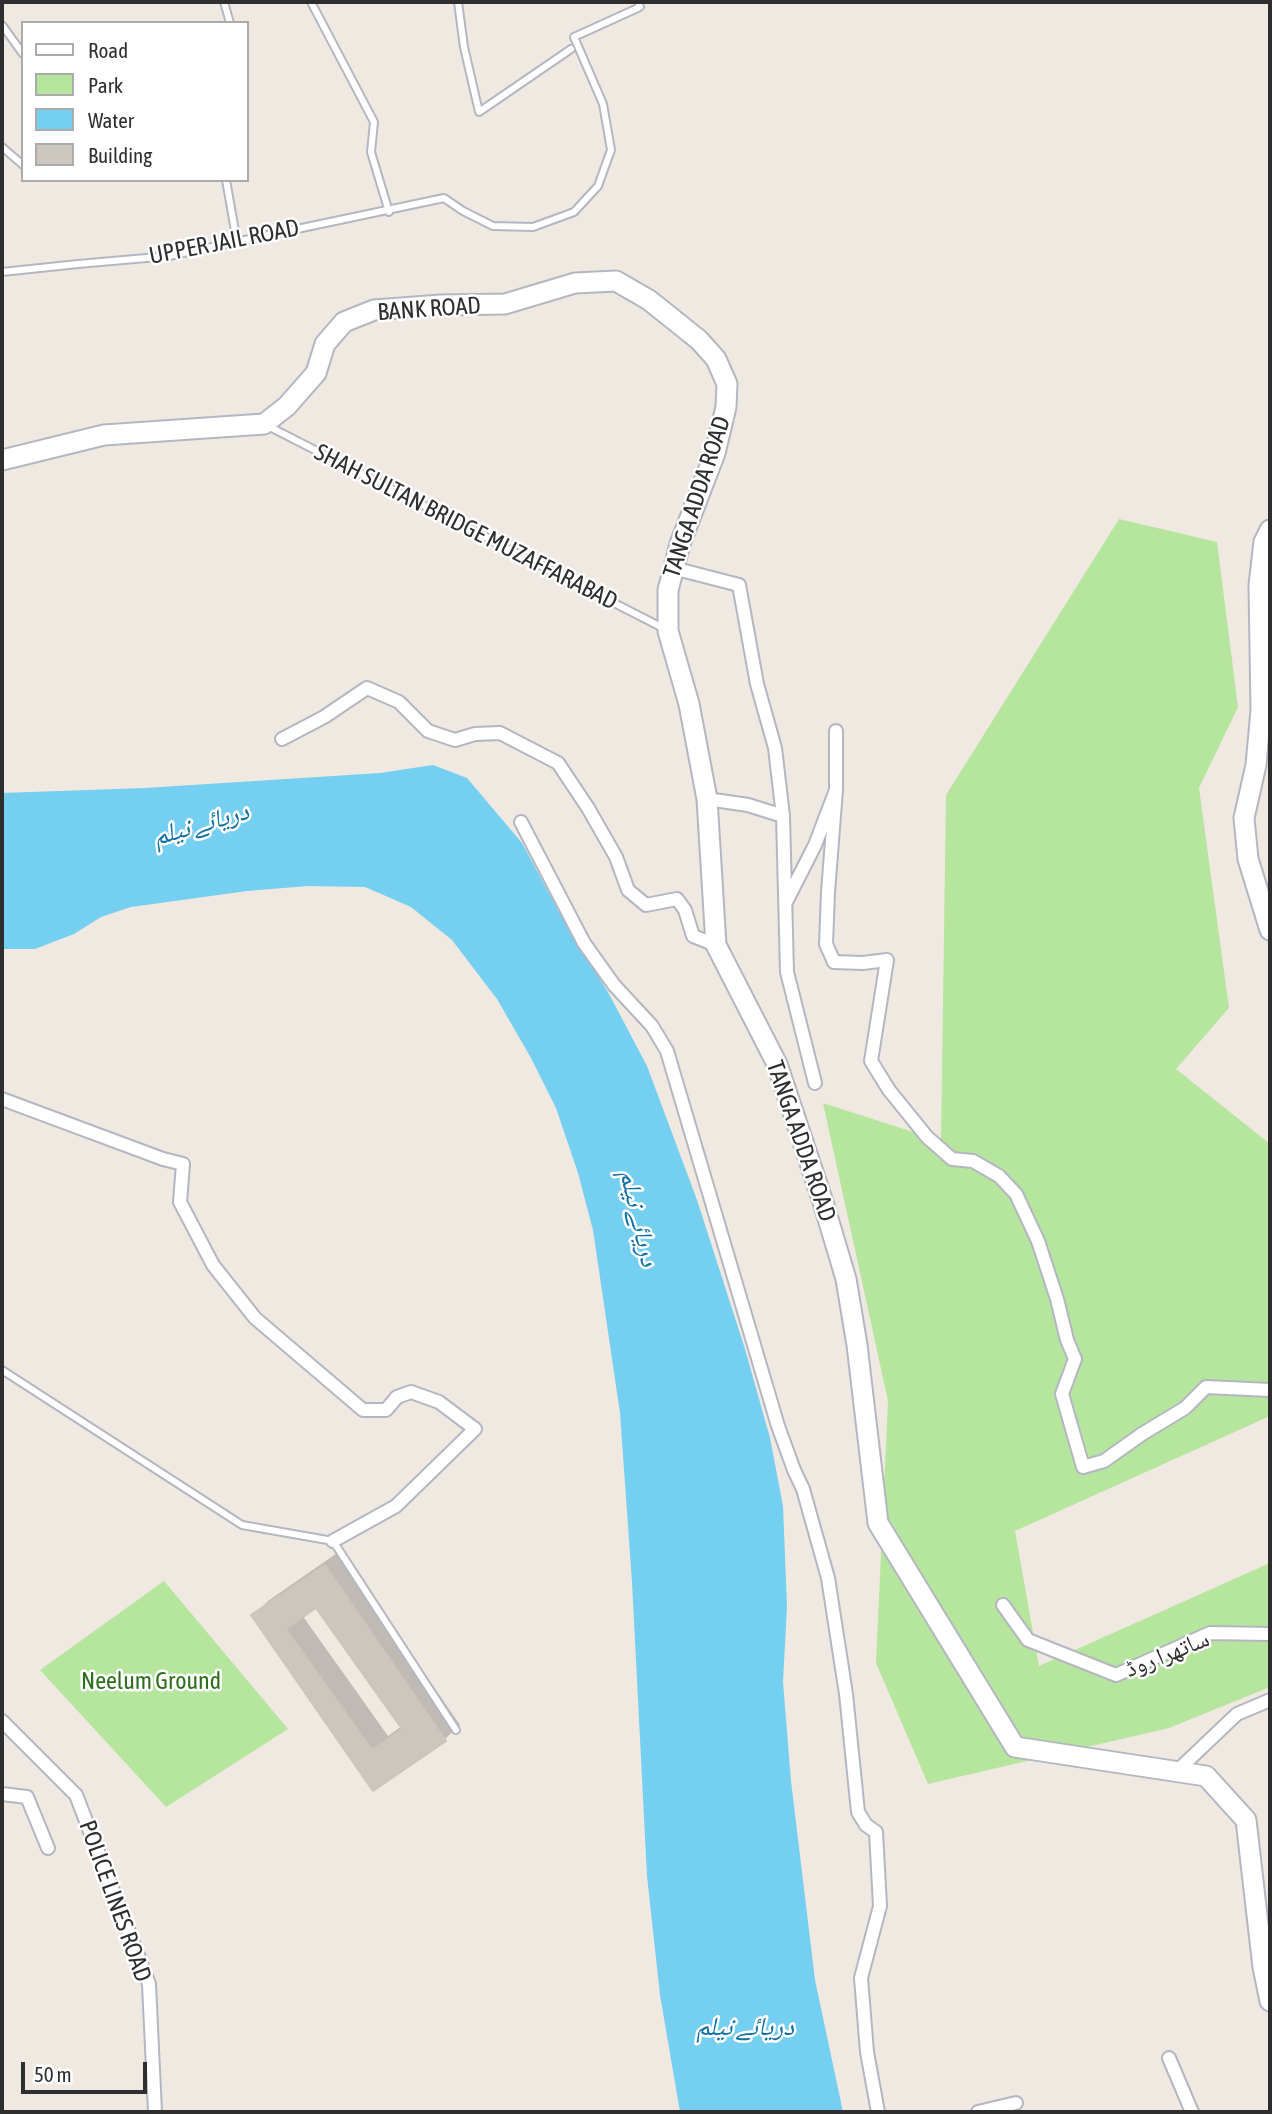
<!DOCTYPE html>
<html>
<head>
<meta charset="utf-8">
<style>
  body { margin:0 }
  #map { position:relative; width:1272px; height:2114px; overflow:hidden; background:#efe9e1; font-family:"Asap Condensed",sans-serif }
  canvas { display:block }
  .frame { position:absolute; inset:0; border:4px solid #2e2e2e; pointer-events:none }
  .legend { position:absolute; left:21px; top:21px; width:228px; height:161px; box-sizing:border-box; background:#fff; border:2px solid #ababab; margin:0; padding:9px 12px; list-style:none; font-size:21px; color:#2e2e2e }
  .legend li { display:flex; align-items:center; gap:14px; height:35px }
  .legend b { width:35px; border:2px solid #ababab }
  .scale { position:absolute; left:21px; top:2062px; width:126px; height:32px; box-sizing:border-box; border:4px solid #2e2e2e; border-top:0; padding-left:9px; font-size:21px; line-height:24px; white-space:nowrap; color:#2e2e2e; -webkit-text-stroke:5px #fff; paint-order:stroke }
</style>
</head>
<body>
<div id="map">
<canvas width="1272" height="2114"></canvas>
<div class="frame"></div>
<ul class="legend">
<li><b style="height:9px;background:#fff"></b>Road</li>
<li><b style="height:19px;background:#b6e59e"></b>Park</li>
<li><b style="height:19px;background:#75cff0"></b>Water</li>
<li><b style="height:19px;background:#cbc7bf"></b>Building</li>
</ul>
<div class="scale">50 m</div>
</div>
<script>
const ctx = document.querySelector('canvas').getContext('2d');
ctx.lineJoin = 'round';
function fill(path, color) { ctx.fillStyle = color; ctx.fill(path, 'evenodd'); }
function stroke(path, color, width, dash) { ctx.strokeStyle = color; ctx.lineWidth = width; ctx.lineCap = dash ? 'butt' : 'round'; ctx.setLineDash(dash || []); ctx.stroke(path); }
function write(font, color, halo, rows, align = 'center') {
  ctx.font = font + ' "Asap Condensed","Noto Naskh Arabic",sans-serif'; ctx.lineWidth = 5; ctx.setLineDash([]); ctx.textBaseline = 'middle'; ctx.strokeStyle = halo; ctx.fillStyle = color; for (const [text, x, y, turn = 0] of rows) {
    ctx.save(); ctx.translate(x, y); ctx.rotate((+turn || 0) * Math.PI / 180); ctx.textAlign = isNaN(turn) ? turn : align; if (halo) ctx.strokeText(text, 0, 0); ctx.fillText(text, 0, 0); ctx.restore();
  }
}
fill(new Path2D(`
  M1119,519L1217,542L1238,707L1199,788L1229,1008L1176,1069L1270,1144V1416L1015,1531L1039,1666L1270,1563V1687L1169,1728L928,1784L876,1663L888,1401L823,1103L941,1141L946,795Z
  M164,1581L288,1729L166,1807L40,1670Z`), '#b6e59e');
fill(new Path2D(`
  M433,765L467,778L522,843L558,910L609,994L647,1066L697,1200L745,1349L770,1438L783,1506L787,1606L783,1682L791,1781L815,1980L843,2112H680L660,1995L647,1876L632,1582L620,1413L593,1230L578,1173L556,1108L531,1058L497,999L452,940L411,907L365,887L308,886L247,891L131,907L101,917L74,934L35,949H2V793L145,788L380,773Z`), '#75cff0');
fill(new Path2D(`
  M340,1551L460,1725L445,1739L373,1789L253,1616L268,1601ZM316,1605L402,1726L388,1736L302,1615Z`), '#0003');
const building = new Path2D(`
  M325,1565L446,1741L373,1791L251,1615ZM316,1608L402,1729L372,1750L286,1629Z`);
fill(building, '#cbc7bf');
stroke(building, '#cbc5ba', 2);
const lane = new Path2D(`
  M224,2L230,23
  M311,2L374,122L371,152L389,212
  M458,2L464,47L479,112L571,49
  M2,25L23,54
  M2,147L23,165
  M226,180L237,242
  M2,272L78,264L169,256L444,198L463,211L493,226L533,227L574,212L598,186L611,150L603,104L574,37L640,7L638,2
  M266,425L665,629
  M2,1370L242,1525L333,1541L456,1730`);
const street = new Path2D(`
  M673,568L739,585L757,684L775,748L783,816
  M282,739L324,717L367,688L399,702L428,731L455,740L475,734L500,733L558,763L588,808L616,857L628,890L646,905L677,899L685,910L693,936L716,945
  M836,790L828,892L826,944L834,962L863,963L887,960L871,1061L889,1090L927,1137L952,1159L973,1161L999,1176L1016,1194L1038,1241L1057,1299L1067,1340L1075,1359L1062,1394L1083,1467L1104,1461L1142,1434L1185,1408L1206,1387L1270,1390
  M707,799L748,805L783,816L787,972L815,1083
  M521,822L584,943L614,985L652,1026L667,1051L778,1426L794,1470L803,1489L828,1578L846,1694L858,1812L866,1825L876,1832L880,1906L861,1978L867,2052L878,2112
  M786,902L815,845L836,790V731
  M2,1099L163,1159L183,1164L180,1202L213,1265L255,1318L363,1410H386L397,1397L411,1392L439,1402L475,1429L396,1506L333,1541
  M1003,1605L1028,1640L1116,1675L1210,1633L1270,1634
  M2,1721L76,1795L149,1984L155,2112
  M1177,1771L1237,1714L1270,1700
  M2,1794L27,1797L48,1848
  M1169,2058L1192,2112
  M978,2112L1016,2103`);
const secondary = new Path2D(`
  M2,460L104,435L264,424L287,406L316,373L325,344L344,322L374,310L441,305L505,304L575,283L616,281L649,300L699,340L716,359L727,384L726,407L715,453L680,544L668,590V631L689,704L707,799L716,945L777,1064L823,1202L846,1279L857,1345L878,1523L1015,1747L1206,1776L1246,1820L1263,1967L1270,2001
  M1270,530L1264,542L1259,585L1261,710L1256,765L1244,818L1248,859L1270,930`);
stroke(lane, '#b4b7c1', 10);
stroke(street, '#b4b7c1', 16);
stroke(secondary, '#b4b7c1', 23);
stroke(lane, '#fff', 6);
stroke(street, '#fff', 12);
stroke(secondary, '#fff', 19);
write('24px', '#2e2e2e', '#fff', [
  ["UPPER JAIL ROAD",224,242,-11],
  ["BANK ROAD",429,309,-4],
  ["TANGA ADDA ROAD",697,497,-72],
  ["SHAH SULTAN BRIDGE MUZAFFARABAD",466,527,27],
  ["TANGA ADDA ROAD",801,1141,71],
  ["ساتھرا روڈ",1167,1654,-22],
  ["POLICE LINES ROAD",115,1901,70]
]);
write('24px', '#2c6e1b', '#fff', [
  ["Neelum Ground",151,1681]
]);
write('italic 26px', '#0d6fa3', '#fff', [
  ["دریائے نیلم",201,824,-16],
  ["دریائے نیلم",639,1218,77],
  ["دریائے نیلم",745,2027]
]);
</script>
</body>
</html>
